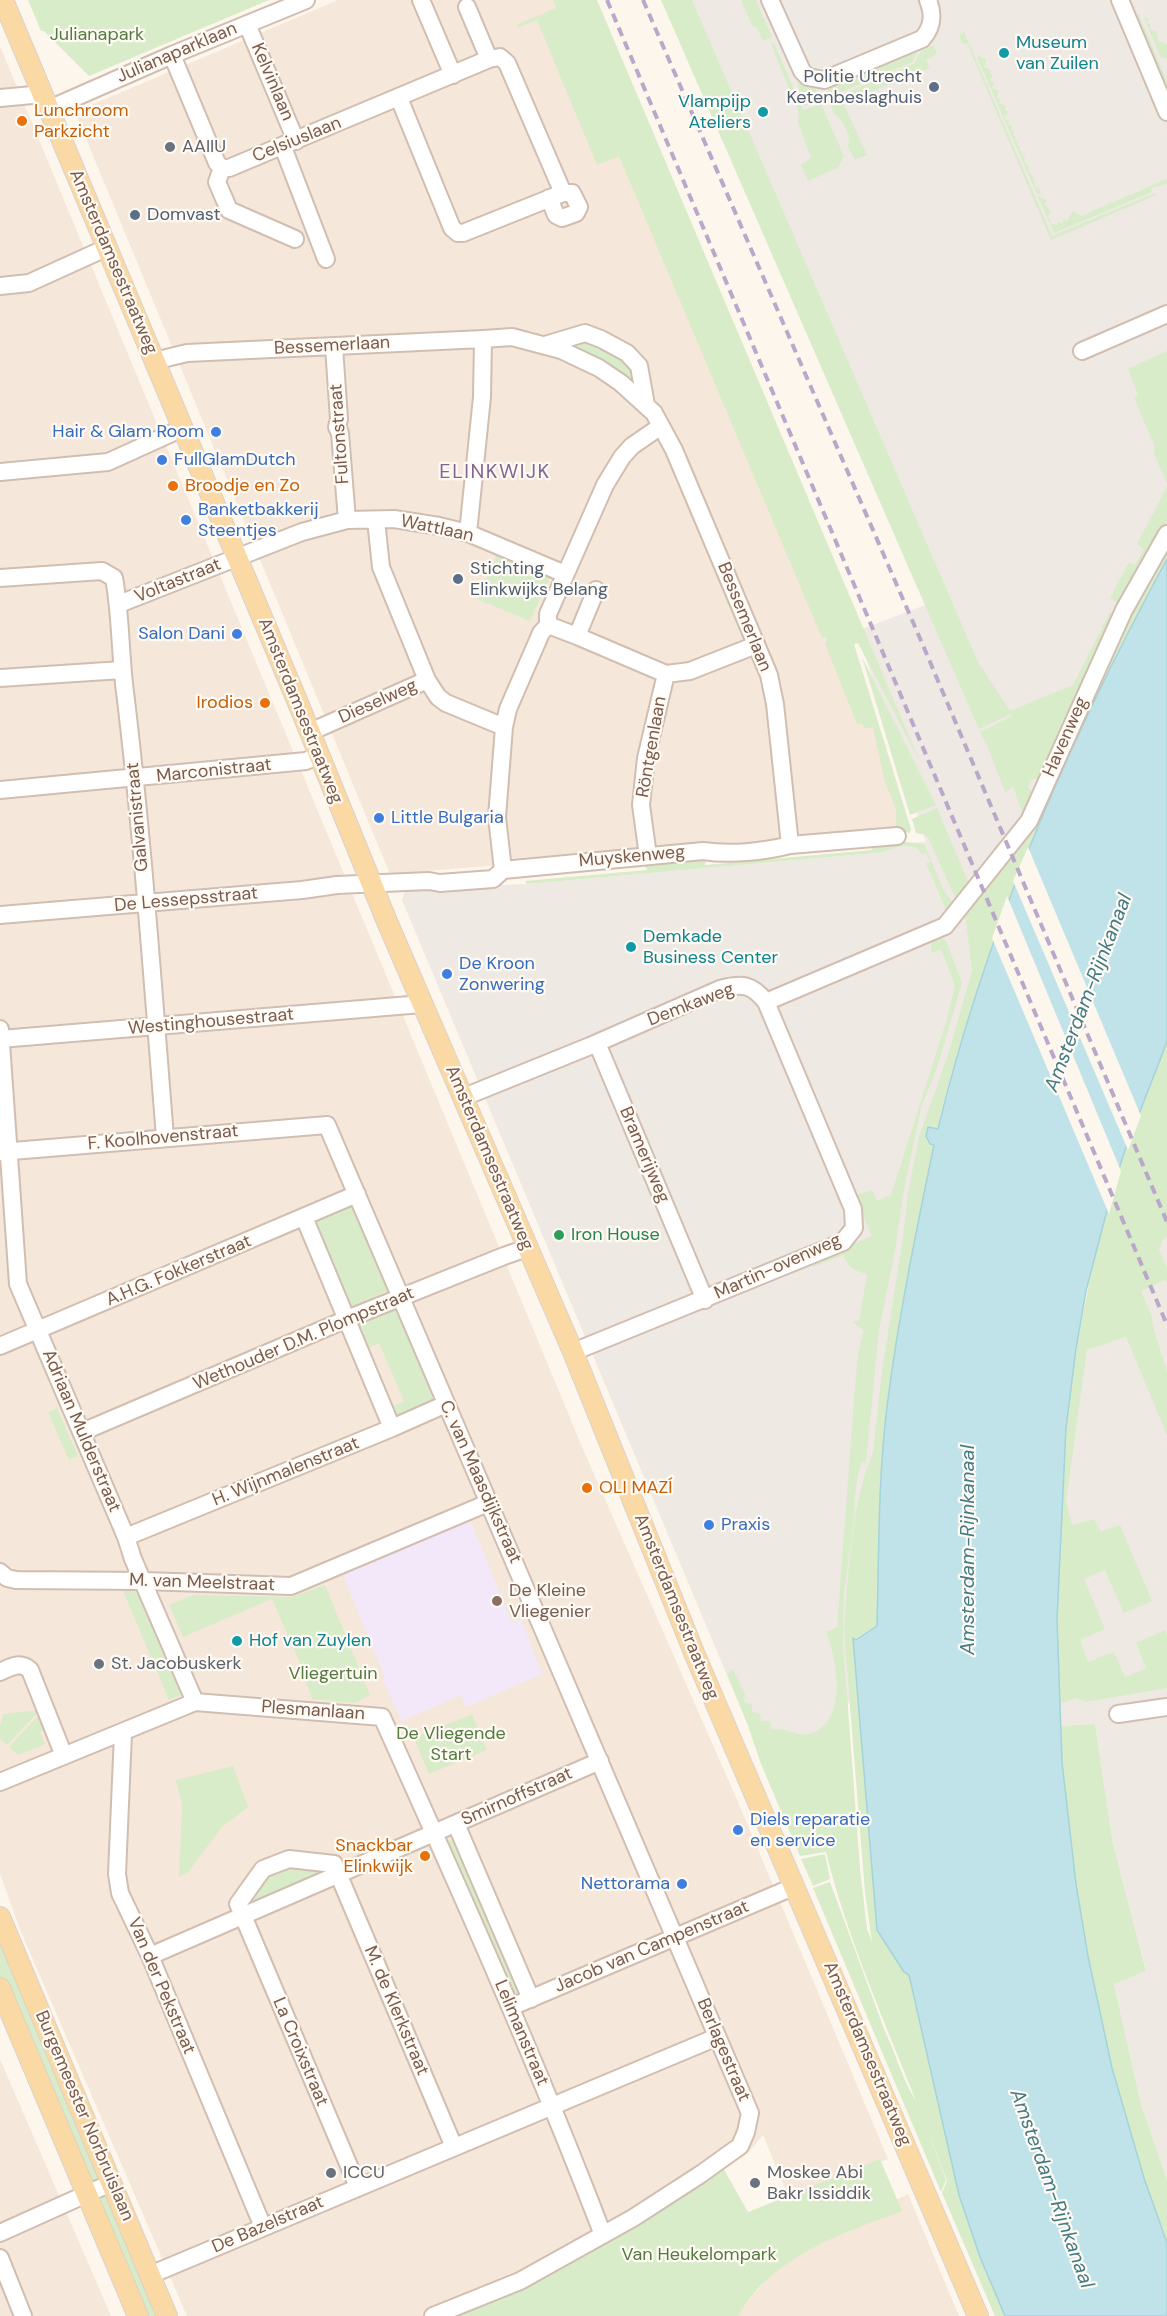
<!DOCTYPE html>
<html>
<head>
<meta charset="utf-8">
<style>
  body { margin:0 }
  canvas { display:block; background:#fdf6ec }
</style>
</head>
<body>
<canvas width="1167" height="2316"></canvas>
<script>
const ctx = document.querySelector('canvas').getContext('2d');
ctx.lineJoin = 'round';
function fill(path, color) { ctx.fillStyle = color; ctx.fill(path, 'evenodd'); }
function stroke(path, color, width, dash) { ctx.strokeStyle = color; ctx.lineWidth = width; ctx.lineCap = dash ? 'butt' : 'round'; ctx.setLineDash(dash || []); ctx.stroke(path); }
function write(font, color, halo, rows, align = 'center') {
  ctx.font = font + ' "DM Sans",sans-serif'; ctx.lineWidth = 4.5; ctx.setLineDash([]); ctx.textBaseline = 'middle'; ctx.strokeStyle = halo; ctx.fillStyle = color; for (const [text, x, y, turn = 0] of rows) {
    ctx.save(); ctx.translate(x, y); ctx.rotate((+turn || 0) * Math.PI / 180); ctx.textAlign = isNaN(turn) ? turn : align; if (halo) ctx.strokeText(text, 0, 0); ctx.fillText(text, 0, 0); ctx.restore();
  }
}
fill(new Path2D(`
  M338,0H558L875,728L905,832L390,874L75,112Z
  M0,46L583,1449L741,1809L888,2159L789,2198L763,2135L747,2154L722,2171L518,2296L473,2316H187L21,1932L0,1874Z
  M0,2059L111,2316H0Z
  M908,2194L959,2316H733L792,2253Z`), '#f5e8da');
fill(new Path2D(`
  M675,0H1167V559L1066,763L1004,913L970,1010L913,1244L877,1626L839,1729L805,1748L747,1723L402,900L404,893L410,889L527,884L875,853L899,844L926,842L857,631L938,600Z
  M1167,1042V2180L1141,2104L1114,1984L1146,1970L1113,1844L1095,1724L1060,1726L1058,1672V1559L1066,1428L1076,1349L1100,1235L1125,1150Z`), '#efe9e4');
fill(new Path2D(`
  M467,1512L512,1623L521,1619L542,1674L466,1707L461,1695L401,1721L383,1679L385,1677L339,1566Z`), '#f3e8fa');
fill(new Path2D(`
  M28,0H269L89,76L44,31H41Z
  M553,0H597L920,762L858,643L854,644L911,829L910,833L896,831V809L885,782L873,728H864L862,723L857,724L825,644L827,641L826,637L822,638L619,156L597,165L537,20L518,28L516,25L556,8Z
  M661,0H692L978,662L1010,711L1073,685L1110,612L1114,614L1039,783L1037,779H1032L1028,786L1034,795L1022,820L1023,814L1013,787L1005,792L988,747L980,732L1012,716L1011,714L979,729Z
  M741,0H756L772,37L763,41L756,26L753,27Z
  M1138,13L1167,81V94L1136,18Z
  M1144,17L1149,19L1147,23L1151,25L1150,29L1157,32L1158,41L1167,44V59L1160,56Z
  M964,32L1052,236L1155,193L1156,195L1051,240L967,43L963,44L959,35Z
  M774,43L803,110L821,104L844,156L838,168L808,181L801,165L811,158L798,122L799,113L771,44Z
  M933,45L937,54L926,60L930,68L843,103L867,155L855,160L848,147L849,136L843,123L833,111L828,101L915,63L920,52Z
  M918,49L913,62L827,98L826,93L829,87Z
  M979,56L986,59L984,67L991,70L990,73L993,75L991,79H989L994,84L992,88L999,91L996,98L1000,99L999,103L1006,106L1005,110L1008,111L1007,115L1004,114L1005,119L1009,121L1008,124L1012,126L1011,130L1014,131L1013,135L1016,137L1015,140L1018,142L1017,145L1020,147L1019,150L1023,152L1022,155L1025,157L1024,161L1029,167L1028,171L1034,178L1035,187L1041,190L1040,194L1037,193L1039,197L1046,200L1045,204L1050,211L1048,218L1051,219L1050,223L1057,225L1058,222L1062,223L1064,219L1067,221L1073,211L1081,216L1167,179V184L1151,188L1152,192L1054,233L977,57Z
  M797,76L805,83L815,88L820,101L804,106L800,96Z
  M585,338L632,364L637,386L568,347Z
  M1167,351V483L1154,454L1155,447L1134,398L1138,395L1128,369Z
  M1167,487V522L1120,604L1110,598L1129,562L1135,565L1144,549L1137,544Z
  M1167,547V559C1069,740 986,930 937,1129L929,1127L926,1137L931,1144L934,1145L899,1319L882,1463L877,1626L855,1640L912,1991L959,2195L980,2257L1005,2316H995L942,2193L947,2181L922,2116L946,2180L941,2192L813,1888L830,1882L884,2029C895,2051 903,2082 916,2101C884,2020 847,1937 826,1852L800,1856L761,1764L747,1723L727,1674L733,1669L745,1694L744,1702L752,1704V1712L760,1713L761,1721H770L771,1729C786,1727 797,1738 812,1733C848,1721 837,1658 826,1632L837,1627L855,1386L858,1353L864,1330L855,1324L853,1321H859L867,1274C854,1271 848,1267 843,1255L813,1267L815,1260L872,1236L855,1196L872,1190L877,1201L891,1195L947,1019L955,986L941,949L931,953V939L939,936L946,941L962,983L936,1071L922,1104L904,1189L895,1251L879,1330L866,1463L862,1462C858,1468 853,1505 855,1512L844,1593L843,1641L860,1869L867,1929L872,1942L865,1892L844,1632C848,1577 851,1503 873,1453L882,1371L903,1237L908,1194L919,1136L947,1058L972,971L965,913L1034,828L1117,640Z
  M497,555L550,577L530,621L477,599Z
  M862,657L936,805L910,815Z
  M937,808L970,886L962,896L956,897L951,889L929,839L926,835L916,833L912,819Z
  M896,841L924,844L944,891L952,901L947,912L926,863L930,862L926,853L922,854C911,837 891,852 875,853L527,884L525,881L647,870L645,866L650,861L701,856L706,860L705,865L872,850V844Z
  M1167,1042V1237L1163,1239L1159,1250L1167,1268V1282L1165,1280L1141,1291L1151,1314L1155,1333L1167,1371V1435L1126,1337L1087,1350L1066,1502L1072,1525L1094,1519L1101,1532L1120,1525L1152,1601L1124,1613L1105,1570L1084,1579L1105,1629L1080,1640L1088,1662L1114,1652L1125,1677L1146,1668L1136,1643L1165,1630L1167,1636V1688L1086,1702L1077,1698L1059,1704C1052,1532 1064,1357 1112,1191C1126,1140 1147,1091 1167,1042Z
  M350,1205L390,1290L348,1308L312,1221Z
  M397,1308L437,1403L397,1419L392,1407L404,1401L379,1343L366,1349L356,1325Z
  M57,1408L78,1456L69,1460L48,1412Z
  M325,1585L370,1695L355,1703L312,1699L299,1661L272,1599L183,1637L169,1605L193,1595L292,1597Z
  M123,1591H134L139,1596L181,1695L169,1700Z
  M40,1710L7,1745L0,1739V1726L3,1714Z
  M42,1712L48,1727L40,1732L45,1744L18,1755L9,1747Z
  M472,1714L487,1750L429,1774L414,1738Z
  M1095,1724L1113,1844L1146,1971L1114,1984L1141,2104L1167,2180V2243C1102,2084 1070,1897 1060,1726Z
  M233,1766L248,1807L222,1827L188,1872L179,1877L182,1805L176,1780Z
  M458,1837L522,1991L513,1994L448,1841Z
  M825,1854L830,1879L813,1886L801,1859Z
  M291,1864L323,1867L324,1875L253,1906L249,1898L269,1872Z
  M0,1931L100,2177L97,2182L89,2184L0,1979Z
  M880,2159L902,2211C841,2234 772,2256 738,2316H456L543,2279L606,2243L723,2168L748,2212Z
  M103,2196L111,2199L163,2316H141L99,2199Z`), '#d8ecc9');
const water = new Path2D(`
  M1167,559V1042L1125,1150L1112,1191L1086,1291L1076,1349L1066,1428L1057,1619L1062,1762L1076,1884L1088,1956L1112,2068L1144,2178L1167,2243V2316H1005L980,2257L959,2195L909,1975L904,1972L877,1930L853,1638L856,1640L877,1626C879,1553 878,1479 887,1407C898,1319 916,1232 934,1145L930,1144L926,1136L928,1127L938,1129C986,929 1069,739 1167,559Z`);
fill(water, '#bfe3e8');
stroke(water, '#a5d3da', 1.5);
fill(new Path2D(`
  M1028,847L1141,1116L1128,1150L1013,881Z
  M1007,896L1121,1171L1109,1214L992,938Z`), '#fdf6ec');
const minor = new Path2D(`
  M421,0L453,75
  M770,0L802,71L808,77L824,80L922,39C933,27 934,15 928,0
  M1120,0L1167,112
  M247,24L296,141
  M172,55L217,163L222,168H229L489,59L467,7
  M489,59L500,57L507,63L563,193
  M0,98L43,94
  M399,98L452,228L458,233H463L563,193H572L579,207L576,213L562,218L556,215L549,198
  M49,109L172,55L306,0
  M283,147L326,259
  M222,168L217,182L229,210L295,239
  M0,286L29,283L106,248
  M545,345L585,333L601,339L627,353L639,366L646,405
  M334,347L339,419L337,427L340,433L347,520
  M1082,351L1167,314
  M154,361L187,353L483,339L512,337L561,350L599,368L621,383L654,413L674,450L769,675L775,704L790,845
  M0,472L108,462L183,428
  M376,520L381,567L427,680
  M468,533L482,397L483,339
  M0,578L102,571L114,578C121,616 120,654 125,692C143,840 153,988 165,1137
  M119,604L302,532L347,520L394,519L439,526L468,533L565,574
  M548,625L577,636L596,590
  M577,636L666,674L690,671L756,645
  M0,678L122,670
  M310,732L427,680L438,697L446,703L504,727
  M0,790L306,761L319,755
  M648,856L641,805L646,758L666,674
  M503,870L497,817L504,727L508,709L541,633L548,625V614L605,485L622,457L632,446L661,426
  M0,915L302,890L337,885L429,881L440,883L493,879L503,870L703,851C730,855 763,852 790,845L897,836
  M0,1029L18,1284L126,1537L133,1559L195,1702
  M0,1039L422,1004
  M597,1043L705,1300
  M464,1097L590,1046L720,989C742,983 752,984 766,1002L945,926L1029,821L1124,610L1167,534
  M0,1152L327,1125L750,2113L746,2132L740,2146L701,2174L633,2218L520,2281L433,2316
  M304,1217L392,1428
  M0,1346L357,1194
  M573,1352L843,1242L854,1228L853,1209L766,1002
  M82,1432L347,1319L504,1256L527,1248
  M126,1537L392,1428L446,1404
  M0,1572L7,1578L16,1580L144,1581L291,1586L488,1503
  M0,1672C11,1667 20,1661 30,1670L64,1756
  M1118,1714L1167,1707
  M123,1733L117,1874L120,1893L150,1956L263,2227
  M0,1782L195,1702L382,1717C459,1888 536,2060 603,2235
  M456,1824L531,1999
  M150,1956L600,1761
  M511,2007L793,1887
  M358,2187L238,1904L263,1869L289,1859L334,1864L454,2147
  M0,2233L111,2183
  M0,2258L23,2316
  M150,2275L717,2037`);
const major = new Path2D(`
  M3,0L296,698L388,924L573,1352L695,1655L978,2316
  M0,1917L167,2316
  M0,1988L138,2316`);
stroke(minor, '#d1beb0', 20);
stroke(major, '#dad1cd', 22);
stroke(minor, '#fff', 16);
stroke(major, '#fbd9a5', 20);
stroke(new Path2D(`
  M607,0L1167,1325
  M643,0L922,643L1167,1222`), '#b9a8c9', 4, [9, 6]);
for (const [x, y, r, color] of [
  [1004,53,6,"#0f9aa8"],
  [934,87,6,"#5c6f8a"],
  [763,112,6,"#0f9aa8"],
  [22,121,6,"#e8710a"],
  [170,147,6,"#6b7280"],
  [135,215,6,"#5c6f8a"],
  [216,432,6,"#3f7fe0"],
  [162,460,6,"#3f7fe0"],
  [173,486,6,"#e8710a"],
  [186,520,6,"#3f7fe0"],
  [458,579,6,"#5c6f8a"],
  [237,634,6,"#3f7fe0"],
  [265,703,6,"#e8710a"],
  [379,818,6,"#3f7fe0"],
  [631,947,6,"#0f9aa8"],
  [447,974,6,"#3f7fe0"],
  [559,1235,6,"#2e9e5b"],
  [587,1488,6,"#e8710a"],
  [709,1525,6,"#3f7fe0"],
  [497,1601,6,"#8d6e63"],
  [237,1641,6,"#0f9aa8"],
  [99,1664,6,"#6b7280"],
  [738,1830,6,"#3f7fe0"],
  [425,1856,6,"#e8710a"],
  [682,1884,6,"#3f7fe0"],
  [331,2173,6,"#6b7280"],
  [755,2183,6,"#6b7280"]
]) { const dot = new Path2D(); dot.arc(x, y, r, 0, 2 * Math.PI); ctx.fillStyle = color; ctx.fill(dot); stroke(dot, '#fffaf3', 2); }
write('18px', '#537a41', '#fffaf3', [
  ["Julianapark",97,35],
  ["Vliegertuin",333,1674],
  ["De Vliegende",451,1734],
  ["Start",451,1755],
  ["Van Heukelompark",699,2255]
]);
write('18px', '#0d838f', '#fffaf3', [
  ["Museum",1016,43],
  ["van Zuilen",1016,64],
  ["Vlampijp",751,102,"right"],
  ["Ateliers",751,123,"right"],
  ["Demkade",643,937],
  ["Business Center",643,958],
  ["Hof van Zuylen",249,1641]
], 'left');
write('18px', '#7a5c4d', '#fffaf3', [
  ["Julianaparklaan",177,53,-23],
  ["Kelvinlaan",272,82,67],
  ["Celsiuslaan",297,140,-22],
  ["Amsterdamsestraatweg",113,262,67],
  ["Bessemerlaan",332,346,-3],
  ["Fultonstraat",340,434,-94],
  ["Wattlaan",437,529,12],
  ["Voltastraat",178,581,-22],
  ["Bessemerlaan",744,617,68],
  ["Dieselweg",378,702,-24],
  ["Amsterdamsestraatweg",300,711,68],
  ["Havenweg",1066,737,-66],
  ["Röntgenlaan",652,747,-80],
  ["Marconistraat",214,771,-6],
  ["Galvanistraat",138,817,-95],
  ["Muyskenweg",632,857,-5],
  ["De Lessepsstraat",186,900,-5],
  ["Demkaweg",691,1005,-21],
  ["Westinghousestraat",211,1022,-5],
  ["F. Koolhovenstraat",163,1138,-5],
  ["Bramerijweg",644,1155,67],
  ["Amsterdamsestraatweg",489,1158,67],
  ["Martin-ovenweg",778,1267,-24],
  ["A.H.G. Fokkerstraat",179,1271,-23],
  ["Wethouder D.M. Plompstraat",304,1339,-23],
  ["Adriaan Mulderstraat",81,1431,67],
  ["H. Wijnmalenstraat",286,1472,-22],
  ["C. van Maasdijkstraat",480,1482,66],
  ["M. van Meelstraat",202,1583,2],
  ["Amsterdamsestraatweg",676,1607,68],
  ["Plesmanlaan",313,1711,4],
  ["Smirnoffstraat",517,1797,-24],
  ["Jacob van Campenstraat",652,1947,-23],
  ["Van der Pekstraat",161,1986,67],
  ["M. de Klerkstraat",396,2011,67],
  ["Lelimanstraat",521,2033,67],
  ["Berlagestraat",723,2050,67],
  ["La Croixstraat",300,2052,67],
  ["Amsterdamsestraatweg",867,2054,67],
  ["Burgemeester Norbruislaan",84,2116,67],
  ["De Bazelstraat",268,2225,-23]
]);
write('18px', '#4e5e75', '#fffaf3', [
  ["Politie Utrecht",922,77,"right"],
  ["Ketenbeslaghuis",922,98,"right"],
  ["Domvast",147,215],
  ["Stichting",470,569],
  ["Elinkwijks Belang",470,590]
], 'left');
write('18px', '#c56008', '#fffaf3', [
  ["Lunchroom",34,111],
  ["Parkzicht",34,132],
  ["Broodje en Zo",185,486],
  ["Irodios",253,703,"right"],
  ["OLI MAZÍ",599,1488],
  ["Snackbar",413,1846,"right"],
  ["Elinkwijk",413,1867,"right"]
], 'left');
write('18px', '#5b616d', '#fffaf3', [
  ["AAIIU",182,147],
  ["St. Jacobuskerk",111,1664],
  ["ICCU",343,2173],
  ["Moskee Abi",767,2173],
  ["Bakr Issiddik",767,2194]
], 'left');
write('18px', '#366cbe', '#fffaf3', [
  ["Hair & Glam Room",204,432,"right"],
  ["FullGlamDutch",174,460],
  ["Banketbakkerij",198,510],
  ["Steentjes",198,531],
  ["Salon Dani",225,634,"right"],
  ["Little Bulgaria",391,818],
  ["De Kroon",459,964],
  ["Zonwering",459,985],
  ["Praxis",721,1525],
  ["Diels reparatie",750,1820],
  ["en service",750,1841],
  ["Nettorama",670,1884,"right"]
], 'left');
write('18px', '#27864d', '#fffaf3', [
  ["Iron House",571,1235]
], 'left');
write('18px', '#785e54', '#fffaf3', [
  ["De Kleine",509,1591],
  ["Vliegenier",509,1612]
], 'left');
ctx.letterSpacing = '1.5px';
write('20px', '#846695', '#fffaf3', [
  ["ELINKWIJK",495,473]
]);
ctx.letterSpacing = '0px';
write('italic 20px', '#437c86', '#fffaf3', [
  ["Amsterdam-Rijnkanaal",1089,993,-69],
  ["Amsterdam-Rijnkanaal",969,1550,-90],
  ["Amsterdam-Rijnkanaal",1051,2189,70]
]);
</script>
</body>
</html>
